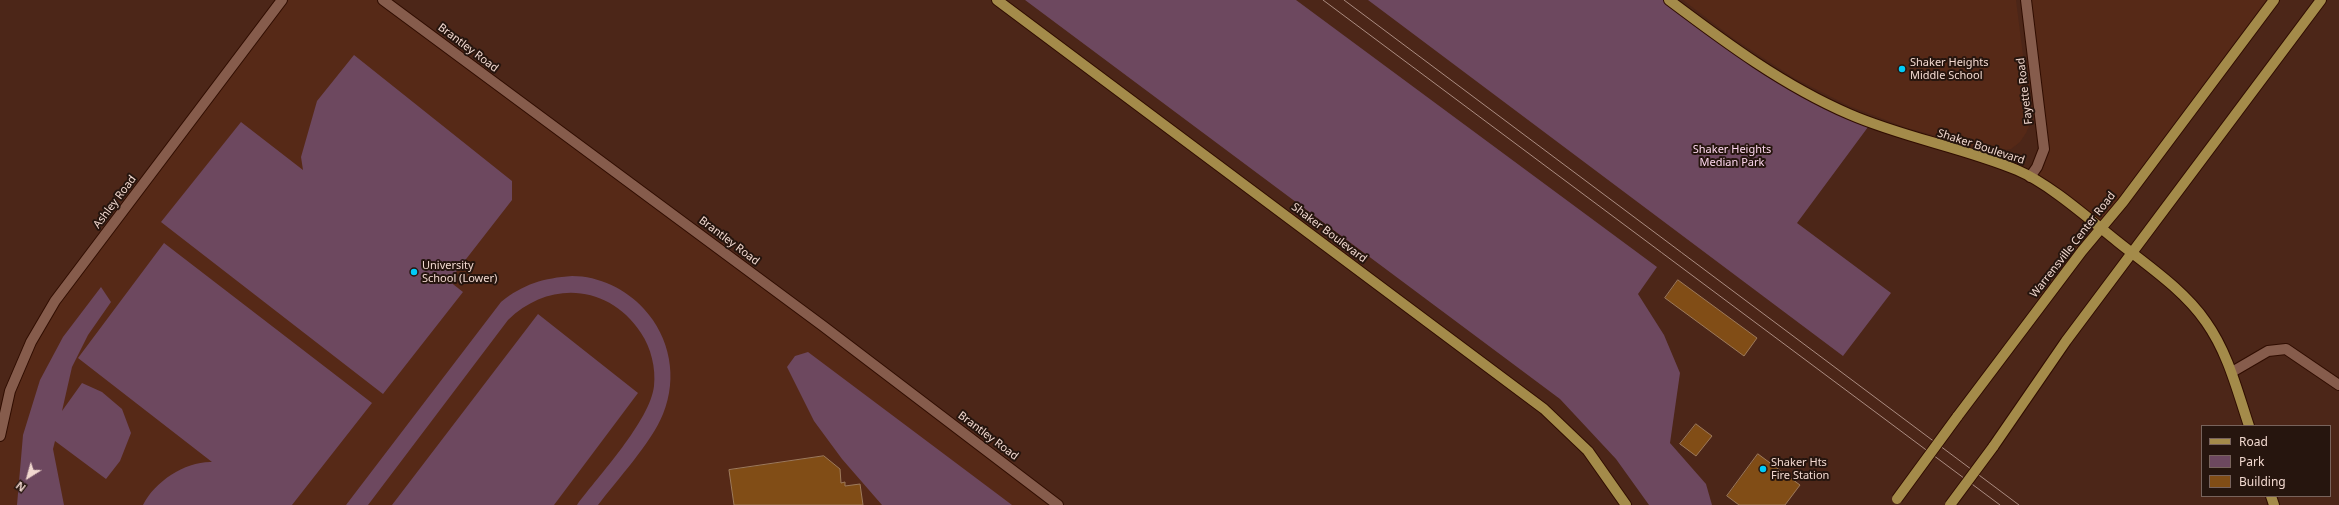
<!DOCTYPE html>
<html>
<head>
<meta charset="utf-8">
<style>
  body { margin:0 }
  #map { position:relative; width:2339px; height:505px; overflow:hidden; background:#4c2618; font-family:"Noto Sans",sans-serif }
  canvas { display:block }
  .legend { position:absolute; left:2201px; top:425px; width:130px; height:72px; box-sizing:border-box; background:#26150e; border:1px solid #78635c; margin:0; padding:5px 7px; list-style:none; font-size:12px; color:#f2d9d0 }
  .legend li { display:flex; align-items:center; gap:8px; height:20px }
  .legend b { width:20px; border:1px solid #78635c }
  .north { position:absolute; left:8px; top:457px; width:40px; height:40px; -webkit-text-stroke:3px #26150e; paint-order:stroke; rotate:217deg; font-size:11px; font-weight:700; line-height:16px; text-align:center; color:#f2d9d0 }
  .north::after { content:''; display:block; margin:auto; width:14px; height:18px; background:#f2d9d0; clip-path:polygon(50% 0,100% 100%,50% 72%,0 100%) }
</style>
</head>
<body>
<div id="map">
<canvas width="2339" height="505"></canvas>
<ul class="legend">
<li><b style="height:5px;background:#a48b4a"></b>Road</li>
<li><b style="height:11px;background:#6d485f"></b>Park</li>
<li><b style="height:11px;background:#814d16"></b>Building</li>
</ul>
<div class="north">N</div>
</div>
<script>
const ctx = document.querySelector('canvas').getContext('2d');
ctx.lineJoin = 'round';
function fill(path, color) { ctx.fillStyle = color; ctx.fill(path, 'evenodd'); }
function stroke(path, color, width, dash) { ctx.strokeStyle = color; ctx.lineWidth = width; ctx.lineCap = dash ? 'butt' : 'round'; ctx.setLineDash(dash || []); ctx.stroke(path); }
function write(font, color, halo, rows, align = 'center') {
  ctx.font = font + ' "Noto Sans",sans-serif'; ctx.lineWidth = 4; ctx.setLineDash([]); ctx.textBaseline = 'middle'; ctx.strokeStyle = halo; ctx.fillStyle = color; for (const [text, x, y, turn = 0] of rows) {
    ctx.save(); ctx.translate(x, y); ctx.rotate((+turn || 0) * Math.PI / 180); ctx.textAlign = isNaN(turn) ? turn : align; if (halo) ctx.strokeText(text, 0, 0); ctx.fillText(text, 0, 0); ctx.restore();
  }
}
fill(new Path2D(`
  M282,0H383L1058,505H0V436L10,391L55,301Z
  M1683,0H2016L2030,111V124L2026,133L2020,142L2011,149L1992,151L1907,128L1849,106L1794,78L1734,39Z
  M2026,0H2273L2101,228L2030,177L2041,158Z`), '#562917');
fill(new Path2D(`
  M1025,0H1296L1657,267L1638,294L1664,335L1680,373L1670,443L1706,484L1712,505H1649L1616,459L1560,399Z
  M1368,0H1669L1749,58L1871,123L1797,223L1891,293L1843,356Z
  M354,55L512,181V200L449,281L463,292L383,394L161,222L241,122L303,170L301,157L317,101Z
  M164,243L372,403L292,505H143C155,481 186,461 212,462L78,358Z
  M572,276C599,276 626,289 644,309C670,337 678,378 663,414C652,442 617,480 598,505H577C599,475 650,421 654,386C656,368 651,348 641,333C609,284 549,280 508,320L368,505H346L501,302C523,284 544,278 572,276Z
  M101,287L111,302L88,335L72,367L62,411L82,383L102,392L122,409L131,433L120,461L106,479L55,441L53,449L64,505H17L23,435L40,380L63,337Z
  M538,314L638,393L554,505H392Z
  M808,352L1012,505H882L842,459L814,421L787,367L795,356Z`), '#6d485f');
const building = new Path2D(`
  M1678,280L1757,338L1744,356L1665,298Z
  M1696,424L1712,436L1696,456L1680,444Z
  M1758,454L1800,485L1785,505H1739L1727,496Z
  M824,456L840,469L841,483L845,482V486L860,484L863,505H734L729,470Z`);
fill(building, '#814d16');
stroke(building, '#9d7a5b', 1);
const minor = new Path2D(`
  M383,0L823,326L1058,505
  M2026,0L2044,149L2037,167L2030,177
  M2232,372L2268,351L2286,349L2339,385
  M0,436L10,391L31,342L55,301L282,0`);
const primary = new Path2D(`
  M997,0L1544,409L1588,451L1626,505
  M1669,0C1726,43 1784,86 1849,114C1904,138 1962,147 2017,170C2050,184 2089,219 2118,242C2148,266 2184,290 2206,322C2228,353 2237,390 2249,426
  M1957,417L2082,251L2123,202L2274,0
  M1993,447L2066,341L2321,0
  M2271,496L2274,505`);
stroke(minor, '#300d01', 12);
stroke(primary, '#300d01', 12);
stroke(minor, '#865c4c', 10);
stroke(primary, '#a48b4a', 10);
stroke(new Path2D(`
  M1323,0L2000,505
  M1344,0L2019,505`), '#ab8c81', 1);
const primaryBridge = new Path2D(`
  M1897,499L1957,417
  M1950,505L1993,447`);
stroke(primaryBridge, '#300d01', 12, []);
stroke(primaryBridge, '#a48b4a', 10);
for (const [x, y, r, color] of [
  [1902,69,4,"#00cbf9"],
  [414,272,4,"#00cbf9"],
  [1763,469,4,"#00cbf9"]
]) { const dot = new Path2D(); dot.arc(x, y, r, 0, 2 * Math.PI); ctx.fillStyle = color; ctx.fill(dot); stroke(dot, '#26150e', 1.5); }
write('11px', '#f2d9d0', '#26150e', [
  ["Brantley Road",468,48,37],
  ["Fayette Road",2025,91,-97],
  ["Shaker Boulevard",1981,147,18],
  ["Ashley Road",115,202,-53],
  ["Shaker Boulevard",1329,233,37],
  ["Brantley Road",729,241,37],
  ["Warrensville Center Road",2073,245,-52],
  ["Brantley Road",988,436,37]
]);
write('11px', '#f2d9d0', '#26150e', [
  ["Shaker Heights",1910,63],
  ["Middle School",1910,76],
  ["University",422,266],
  ["School (Lower)",422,279],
  ["Shaker Hts",1771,463],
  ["Fire Station",1771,476]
], 'left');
write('11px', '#fcd6ed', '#26150e', [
  ["Shaker Heights",1732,150],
  ["Median Park",1732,163]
]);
</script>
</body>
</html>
